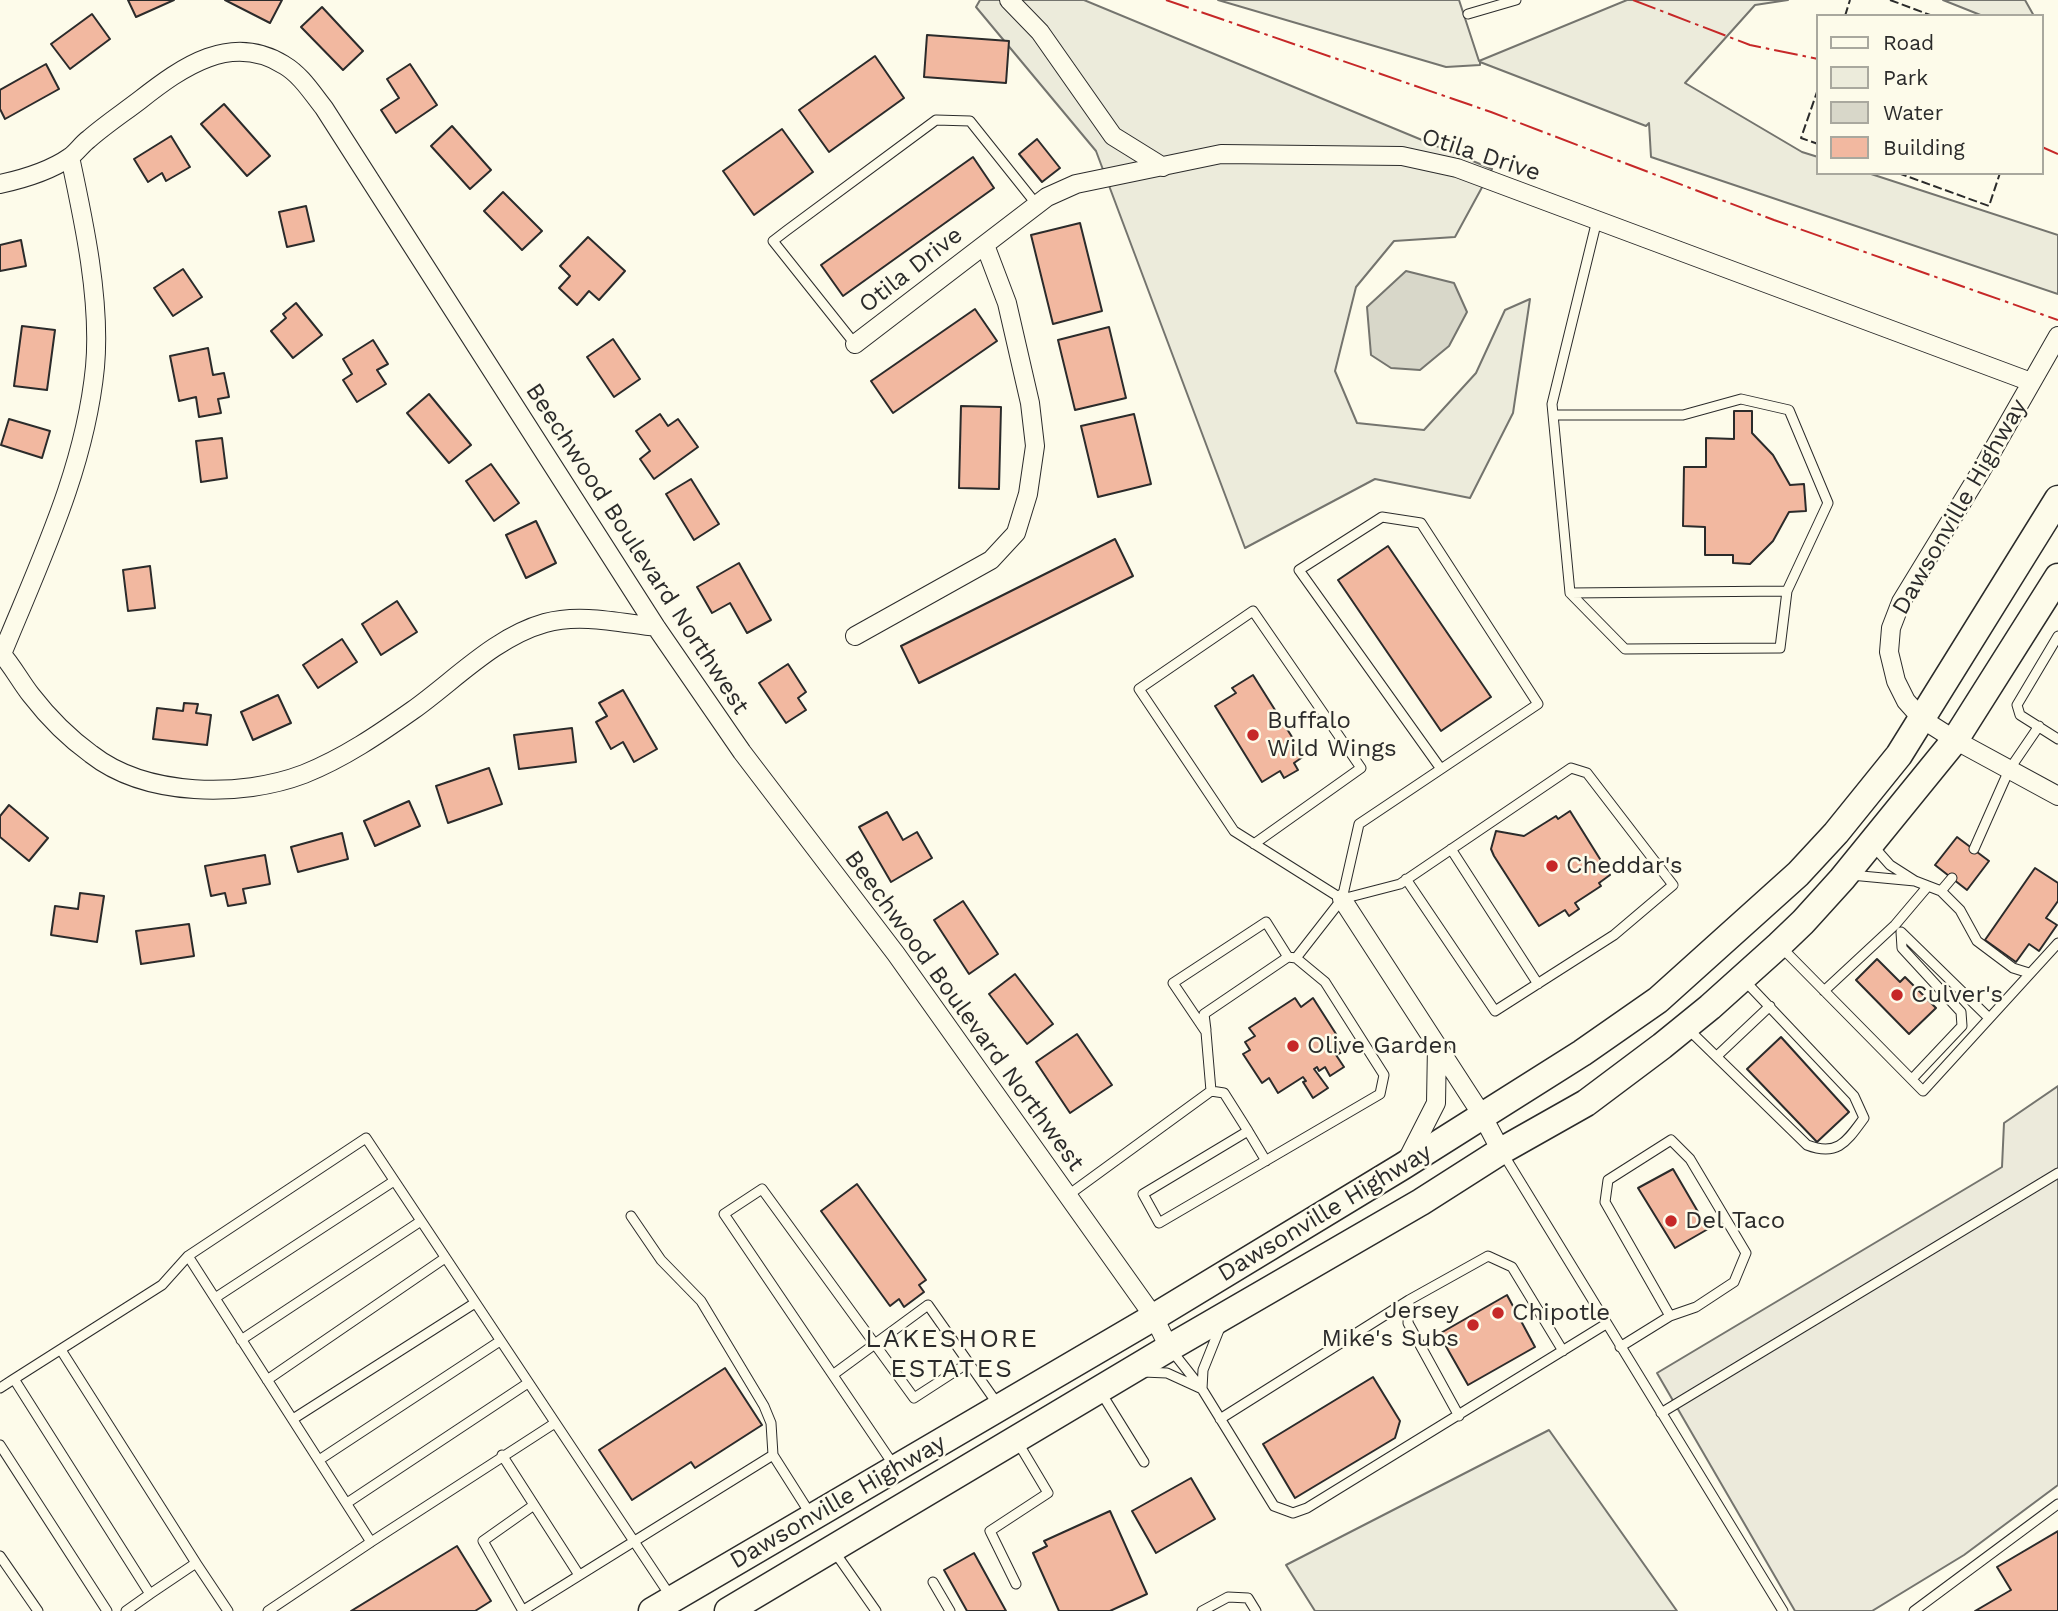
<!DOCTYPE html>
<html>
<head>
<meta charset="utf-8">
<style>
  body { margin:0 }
  #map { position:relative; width:2058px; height:1611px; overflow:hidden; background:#fdfbea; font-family:"Work Sans",sans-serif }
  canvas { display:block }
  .legend { position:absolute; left:1816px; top:14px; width:228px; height:161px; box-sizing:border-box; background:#fdfbea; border:2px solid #a9a89e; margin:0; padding:9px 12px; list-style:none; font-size:21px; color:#2b2b2b }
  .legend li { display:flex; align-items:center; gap:14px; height:35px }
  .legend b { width:35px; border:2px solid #a9a89e }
</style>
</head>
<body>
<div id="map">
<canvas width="2058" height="1611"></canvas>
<ul class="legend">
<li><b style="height:9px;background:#fdfbea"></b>Road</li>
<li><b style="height:19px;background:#ecebdb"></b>Park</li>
<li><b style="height:19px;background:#d8d7c9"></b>Water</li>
<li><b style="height:19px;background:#f2b8a0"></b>Building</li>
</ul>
</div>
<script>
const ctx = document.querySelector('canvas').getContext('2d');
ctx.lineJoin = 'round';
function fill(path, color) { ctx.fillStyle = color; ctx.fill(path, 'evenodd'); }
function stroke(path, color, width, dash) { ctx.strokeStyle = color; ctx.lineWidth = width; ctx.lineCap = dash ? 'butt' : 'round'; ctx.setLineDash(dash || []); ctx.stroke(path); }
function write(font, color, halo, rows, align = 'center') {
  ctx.font = font + ' "Work Sans",sans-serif'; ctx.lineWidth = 5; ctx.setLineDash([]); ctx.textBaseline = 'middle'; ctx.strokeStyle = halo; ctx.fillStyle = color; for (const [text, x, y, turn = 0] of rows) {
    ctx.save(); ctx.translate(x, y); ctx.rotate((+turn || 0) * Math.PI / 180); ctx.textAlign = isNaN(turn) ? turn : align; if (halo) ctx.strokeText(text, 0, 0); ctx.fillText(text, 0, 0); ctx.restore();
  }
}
const green = new Path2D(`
  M980,0H1084L1492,169L1455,237L1394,241L1356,287L1335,371L1357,423L1424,430L1476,373L1505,310L1530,299L1513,413L1470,498L1375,479L1245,548L1096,151L976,7Z
  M1218,0H1459L1479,61L1627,0H1788L1755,5L1685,83L1802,152L1818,157V173H1868L2058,235V294L1651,157L1649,123L1646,126L1480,62V65L1446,67Z
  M1943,0H2025L2034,16H1983Z
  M1549,1430L1677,1611H1315L1286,1565Z`);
fill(green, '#ecebdb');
stroke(green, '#74746e', 2);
const parking = new Path2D(`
  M2058,1086V1485L1964,1555L1872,1611H1795L1657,1373L2002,1167L2004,1123Z`);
fill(parking, '#eceadb');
stroke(parking, '#74746e', 2);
const water = new Path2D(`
  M1406,271L1454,283L1467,312L1449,346L1420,370L1391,368L1371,355L1367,307Z`);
fill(water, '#d8d7c9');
stroke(water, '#74746e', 2);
const building = new Path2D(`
  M128,0H174L136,17Z
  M225,0H282L270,23Z
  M322,7L363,51L343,70L301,27Z
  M92,14L110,39L70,69L51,44Z
  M927,35L1009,41L1006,83L924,77Z
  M875,56L904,98L829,152L799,110Z
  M46,64L59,89L5,119L0,109V90Z
  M410,64L437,105L396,133L381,110L399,98L387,79Z
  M224,104L270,156L247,176L201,124Z
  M452,126L491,170L470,189L431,146Z
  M782,129L813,172L754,215L723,171Z
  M171,136L190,167L166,181L162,173L148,182L134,159Z
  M1037,139L1060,168L1042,182L1019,154Z
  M973,157L994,188L843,296L821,265Z
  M503,192L542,231L522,250L484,211Z
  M306,206L314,241L287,247L279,212Z
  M1080,223L1102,311L1053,324L1031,235Z
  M588,237L625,271L599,300L589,291L577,305L559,288L570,276L560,266Z
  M21,240L26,266L0,271V245Z
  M183,269L202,297L173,316L154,288Z
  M296,303L322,335L293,358L271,331L286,318L283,314Z
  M975,309L997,341L893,413L871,381Z
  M22,326L55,330L47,390L14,386Z
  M1109,327L1126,398L1075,410L1058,340Z
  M613,339L640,379L614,397L587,357Z
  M373,340L388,364L377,370L386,384L357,402L343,380L352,374L343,359Z
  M208,348L213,375L224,373L229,397L218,399L221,413L199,417L196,397L179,401L170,356Z
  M429,394L471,445L449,463L407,413Z
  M961,406L1001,407L999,489L959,488Z
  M1734,411H1752V433L1773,455L1790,485L1804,484L1806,511L1789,512L1773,541L1750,564L1733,563V555H1705V527L1683,526L1684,467H1706V438L1734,439Z
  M660,414L668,426L678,419L698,447L654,479L640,459L650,451L636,431Z
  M1134,414L1151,484L1098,497L1081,426Z
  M9,419L50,431L42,458L1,445Z
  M222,438L227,478L201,482L196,441Z
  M491,464L519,503L494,521L466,481Z
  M691,479L719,524L694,540L666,494Z
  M536,521L556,563L526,578L506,535Z
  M1115,539L1133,576L919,683L901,646Z
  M1388,546L1491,697L1441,731L1338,580Z
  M739,563L771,620L747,633L730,603L712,613L697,587Z
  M150,566L155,608L128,611L123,570Z
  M397,601L417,632L381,655L362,624Z
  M342,639L357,662L318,688L303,665Z
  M788,664L806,692L798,698L806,710L786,723L759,683Z
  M1253,675L1304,756L1294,763L1298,770L1284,778L1280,771L1262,782L1215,706L1236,693L1232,688Z
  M623,690L657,749L634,762L623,742L611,749L596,722L607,716L599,703Z
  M278,695L291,723L253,740L241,712Z
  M184,703L198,704L196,713L211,715L207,745L153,739L157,708L183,711Z
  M572,728L576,762L519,769L514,735Z
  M489,768L502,804L448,823L436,786Z
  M409,801L420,826L375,846L364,821Z
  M9,805L48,838L29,861L0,837V816Z
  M1570,811L1610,875L1599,883L1601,886L1575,903L1579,909L1569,916L1565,910L1539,926L1494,856L1491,849L1496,831L1524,836L1556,816L1558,819Z
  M887,812L903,840L917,832L932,858L891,882L859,827Z
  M342,833L348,859L298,872L291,847Z
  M1957,837L1989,861L1967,890L1935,865Z
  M265,855L270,884L243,889L246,903L228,906L225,893L211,896L205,866Z
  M2035,868L2058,883V901L2046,918L2057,925L2039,951L2029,944L2016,962L1985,940Z
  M80,893L104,896L97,942L51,935L55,906L78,909Z
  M963,901L998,954L969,974L934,920Z
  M189,924L194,956L141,964L136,931Z
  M1877,959L1900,982L1905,977L1936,1008L1909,1034L1856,980Z
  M1015,974L1053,1024L1027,1044L989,994Z
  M1295,998L1301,1007L1313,998L1338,1037L1334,1039L1342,1052L1336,1055L1344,1067L1330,1076L1325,1067L1319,1071L1317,1067L1314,1069L1328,1088L1313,1098L1303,1082L1306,1081L1303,1077L1278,1093L1269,1078L1262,1083L1243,1054L1250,1050L1245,1042L1255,1036L1249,1028Z
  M1077,1034L1112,1085L1070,1113L1036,1062Z
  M1781,1037L1849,1112L1817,1142L1747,1069Z
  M1673,1169L1708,1229L1675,1248L1638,1188Z
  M857,1184L926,1280L919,1285L924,1292L904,1307L899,1299L890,1306L821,1211Z
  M1507,1295L1535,1347L1468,1385L1439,1334Z
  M725,1368L762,1425L695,1468L691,1462L632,1500L599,1450Z
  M1373,1377L1400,1421L1395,1438L1295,1498L1263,1444Z
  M1191,1478L1215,1519L1156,1553L1132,1511Z
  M1110,1511L1147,1594L1110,1611H1059L1033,1553L1047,1546L1044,1541Z
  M2058,1531V1611H1975L2011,1590L1997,1567Z
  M457,1546L491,1601L475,1611H351Z
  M974,1553L1006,1611H967L944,1570Z`);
fill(building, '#f2b8a0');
stroke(building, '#2b2b2b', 2);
const lane = new Path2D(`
  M1468,14L1516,0
  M855,344L773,241L786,231L936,120L970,121L1037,205
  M1553,415H1683L1741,399L1789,410L1828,503L1787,591L1570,593L1552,404L1597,220
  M1570,593L1625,649L1780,648L1787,591
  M2058,636L2017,705L2020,715L2058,739
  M1254,844L1361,768L1253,611L1139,689L1234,831L1342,899L1400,884L1571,768L1587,773L1673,885L1614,935L1495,1011L1406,879
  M1451,849L1538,984
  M1974,849L2009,770L2039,726
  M1851,875L1915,881L1890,865L1874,847
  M1915,881L1941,891L1952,878
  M1941,891L1960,910L1977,941L2013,968L2029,973
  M1901,932L1902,948L1961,1012L1962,1026L1912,1079
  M1901,932L1989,1018
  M1782,948L1923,1091L2058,943
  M1824,991L1895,925L1928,886
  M1687,1028L1807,1145C1838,1157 1847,1141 1864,1118L1854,1096L1744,980
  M1206,1030L1204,1014L1288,957
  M1717,1056L1770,1006
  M1211,1091L1206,1032L1173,983L1266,922L1288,957L1296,958
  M1248,1131L1266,1161
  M1502,1152L1783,1611
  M1067,1196L1211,1091L1224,1093L1248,1131L1143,1194L1159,1223L1380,1094L1384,1075L1325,982L1296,958L1342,899L1359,824L1538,704L1421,523L1382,517L1299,570L1441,769
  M631,1216L661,1260L701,1301L764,1406L771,1423L773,1455
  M188,1256L371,1542L555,1423
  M215,1298L394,1181
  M241,1340L421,1221
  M1620,1347L1670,1316L1696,1307L1734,1282L1746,1253L1690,1159L1671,1140L1608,1180L1605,1202L1670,1316
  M1172,1351L1202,1389L1274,1506L1293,1513L1307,1508L1606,1324
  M1143,1372L1167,1373L1202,1389L1203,1370L1221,1325
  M834,1374L928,1305L999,1406
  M14,1379L162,1285L188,1256L366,1138L671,1597
  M267,1380L445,1258
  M0,1388L14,1379L150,1594L196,1563L61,1350
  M1100,1391L1144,1462
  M1661,1413L2058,1173
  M1459,1416L1408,1323L1409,1300L1488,1256L1512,1267L1563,1351
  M293,1419L475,1303
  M1220,1419L1409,1300
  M0,1445L107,1611
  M502,1455L579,1575
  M319,1460L500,1341
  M895,1467L724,1214L762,1189L914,1398L968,1363
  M347,1503L528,1383
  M834,1551L876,1611
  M0,1556L38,1611
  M196,1563L228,1611
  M933,1582L950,1611
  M1016,1584L990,1531L1048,1493L1017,1441
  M126,1611L150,1594
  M268,1611L371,1542
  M522,1611L773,1455L811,1515
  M523,1611L483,1541L534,1505
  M1202,1611L1228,1597L1248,1598L1256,1611
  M1914,1611L2058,1504`);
const street = new Path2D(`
  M1009,0L1040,32L1113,136L1163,167
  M0,184C23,179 50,171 70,157C77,152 82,144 89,139C105,125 123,113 140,100C182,67 231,32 284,65C301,75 312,93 324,108L656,627L742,752L896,954L1154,1317L1169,1348
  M2058,336L1981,471L1901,602L1891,628L1889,652L1896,681L1906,701L1922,719L1955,740L2058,796
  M855,344L1047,197L1076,184L1221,154L1402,156L1457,168L2031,382
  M855,636L991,560L1016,533L1028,494L1035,446L1030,403L1007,303L985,245
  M0,652C12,665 20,681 31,695C48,717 69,738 91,754C146,797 241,798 304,774C344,758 379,734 413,710C455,680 495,637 545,623C580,613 621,623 656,627
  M2,654C40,561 85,469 95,367C101,301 84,222 70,157
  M1342,899L1482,1115L1501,1151
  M1407,1160L1436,1103L1437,1045`);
const primary = new Path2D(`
  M652,1611L1154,1317L1403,1166L1582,1053L1658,1000L1798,874L1836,833L1899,755L2058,499
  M728,1611L1169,1348L1421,1202L1501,1151L1586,1103L1662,1046L1710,1007L1779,945L1803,922L1842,879L1955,740L2058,577`);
stroke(lane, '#2b2b2b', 11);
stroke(street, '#2b2b2b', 20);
stroke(primary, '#2b2b2b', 29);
stroke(lane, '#fdfbea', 9);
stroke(street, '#fdfbea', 18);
stroke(primary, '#fdfbea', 26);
stroke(new Path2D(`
  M1890,0L1933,16
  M1845,16L1850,0
  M1818,89L1801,138L1818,144
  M1898,173L1989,206L2000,173`), '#2b2b2b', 2, [9, 3.5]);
stroke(new Path2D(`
  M1166,0L1491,112L1774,220L2058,320
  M1633,0L1750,45L1818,59
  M2042,147L2058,154`), '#c62828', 2, [24, 5, 3.5, 5]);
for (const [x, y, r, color] of [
  [1253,735,7,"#c62828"],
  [1552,866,7,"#c62828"],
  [1897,995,7,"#c62828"],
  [1293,1046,7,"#c62828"],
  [1671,1221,7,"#c62828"],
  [1498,1313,7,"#c62828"],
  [1473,1325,7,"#c62828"]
]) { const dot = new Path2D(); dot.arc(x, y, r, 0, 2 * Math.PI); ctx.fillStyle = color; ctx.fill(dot); stroke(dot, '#fdfbea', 2.5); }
write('24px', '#2b2b2b', '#fdfbea', [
  ["Otila Drive",1481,155,18],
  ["Otila Drive",911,270,-38],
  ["Dawsonville Highway",1960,507,-60],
  ["Beechwood Boulevard Northwest",637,549,57],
  ["Beechwood Boulevard Northwest",964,1011,54],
  ["Dawsonville Highway",1325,1213,-31],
  ["Dawsonville Highway",838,1502,-30]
]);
write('24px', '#2b2b2b', '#fdfbea', [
  ["Buffalo",1267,721],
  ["Wild Wings",1267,749],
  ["Cheddar's",1566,866],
  ["Culver's",1911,995],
  ["Olive Garden",1307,1046],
  ["Del Taco",1685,1221],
  ["Jersey",1459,1311,"right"],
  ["Mike's Subs",1459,1339,"right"],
  ["Chipotle",1512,1313]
], 'left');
ctx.letterSpacing = '2px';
write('26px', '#2b2b2b', '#fdfbea', [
  ["LAKESHORE",952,1339],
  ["ESTATES",952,1369]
]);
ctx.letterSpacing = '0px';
</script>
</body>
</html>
